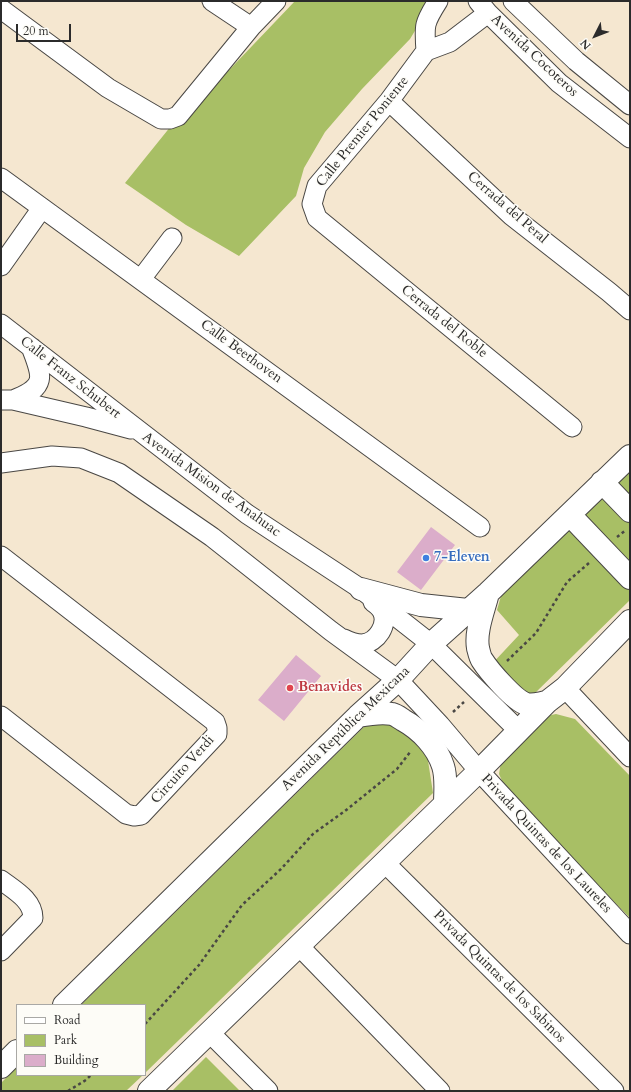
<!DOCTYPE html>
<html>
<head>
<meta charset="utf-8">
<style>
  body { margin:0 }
  #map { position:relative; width:631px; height:1092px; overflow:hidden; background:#f5e7d0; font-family:Cardo,serif }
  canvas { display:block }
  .frame { position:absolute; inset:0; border:2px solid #2b2b2b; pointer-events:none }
  .legend { position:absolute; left:16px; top:1004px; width:130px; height:72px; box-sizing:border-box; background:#fdfcf7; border:1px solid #a9a8a5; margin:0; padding:5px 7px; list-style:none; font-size:12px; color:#2b2b2b }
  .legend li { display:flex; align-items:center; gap:8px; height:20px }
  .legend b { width:20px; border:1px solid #a9a8a5 }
  .north { position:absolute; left:575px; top:16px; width:40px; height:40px; -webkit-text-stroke:3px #fdfcf7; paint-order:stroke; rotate:228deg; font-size:11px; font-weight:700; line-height:16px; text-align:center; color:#2b2b2b }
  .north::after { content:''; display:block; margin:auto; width:14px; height:18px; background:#2b2b2b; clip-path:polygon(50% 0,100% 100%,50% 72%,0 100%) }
  .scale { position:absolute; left:16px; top:24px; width:55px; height:18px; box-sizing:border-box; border:2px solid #2b2b2b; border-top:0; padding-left:5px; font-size:12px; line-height:14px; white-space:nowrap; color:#2b2b2b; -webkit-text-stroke:3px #fdfcf7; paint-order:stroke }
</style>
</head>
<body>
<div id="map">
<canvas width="631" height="1092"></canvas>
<div class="frame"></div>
<ul class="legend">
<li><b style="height:5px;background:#fff"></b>Road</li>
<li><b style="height:11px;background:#a8bf65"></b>Park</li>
<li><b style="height:11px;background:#dbadca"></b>Building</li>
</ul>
<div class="north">N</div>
<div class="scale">20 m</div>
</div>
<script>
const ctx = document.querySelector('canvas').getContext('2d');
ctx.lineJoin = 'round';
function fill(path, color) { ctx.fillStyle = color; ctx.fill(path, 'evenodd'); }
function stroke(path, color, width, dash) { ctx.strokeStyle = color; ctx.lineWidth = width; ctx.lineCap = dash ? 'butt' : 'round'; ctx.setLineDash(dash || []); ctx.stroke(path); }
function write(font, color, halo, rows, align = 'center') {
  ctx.font = font + ' Cardo,serif'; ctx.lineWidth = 3; ctx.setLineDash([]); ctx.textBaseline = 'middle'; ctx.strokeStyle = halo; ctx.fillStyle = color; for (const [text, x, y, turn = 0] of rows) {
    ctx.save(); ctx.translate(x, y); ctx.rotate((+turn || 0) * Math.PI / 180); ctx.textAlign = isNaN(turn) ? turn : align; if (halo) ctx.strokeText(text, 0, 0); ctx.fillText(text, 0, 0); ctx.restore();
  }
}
fill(new Path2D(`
  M295,1H433L410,39L362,89L325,132L304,168L296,196L239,256L186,225L125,183L171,126L232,67Z
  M630,464V600L532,696L490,666L519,635L497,610L503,589Z
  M556,714L575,719L630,776V918L507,792L499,774L502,756L542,717Z
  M374,717L406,732L427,754L433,793L145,1073V1005H81Z
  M206,1057L240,1091H172Z
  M17,1067V1075H143L126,1091H1V1083Z`), '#a8bf65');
fill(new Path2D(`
  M431,527L455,545L421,590L397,572Z
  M296,655L321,676L284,721L258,700Z`), '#dbadca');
const minor = new Path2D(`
  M212,1L251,27
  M478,1L488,13L559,83L630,138
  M513,1L576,61L630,105
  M1,9L108,88L161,119H170L178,116L251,27L276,1
  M488,13L450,42L426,51L389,101L317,186L312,204L317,218L572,427
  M426,51C424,25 424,23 438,1
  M389,101L512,216L609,292L630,310
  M1,178L480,527
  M1,266L42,208
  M141,279L172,238
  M1,324L247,514L361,589L431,644L519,731
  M1,400H13L86,417L131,429
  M13,400C47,387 43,377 31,347
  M1,463L52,456L81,458L119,473L212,537L331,631L398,680L440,725L479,771L630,934
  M1,556L215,722L217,728V734L141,815L134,816L126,814L1,716
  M344,639C350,642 355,644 362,644C377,643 389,624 382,611C380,607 376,604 373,602
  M565,688L630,757
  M385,863L614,1091
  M1,880C14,890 33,900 33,918L1,951
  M298,945L440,1091
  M210,1033L268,1091`);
const major = new Path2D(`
  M602,482L630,511
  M570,515L630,578
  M361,589L421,605L468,610
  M488,593C484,610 475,631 478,648C479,652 480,657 482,660C489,671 514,700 526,704C533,706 540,703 547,702
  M358,716C369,714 381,712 392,714C396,715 400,718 403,720C421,730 437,747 443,766C447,778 445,791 445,804
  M64,1005L358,716L398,680L431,644L488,593L630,456
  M1,1067L17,1051
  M149,1091L479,771L547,702L565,688L630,621`);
stroke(minor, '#494744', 21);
stroke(major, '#494744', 24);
stroke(new Path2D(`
  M617,537L626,530
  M507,661L536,633L567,582L589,563
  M453,712L464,702
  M145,1024L199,965L242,905L281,869L313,834L345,811L397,769L411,751
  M68,1091L86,1080L91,1075`), '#494744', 2.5, [3, 3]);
stroke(minor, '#fff', 19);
stroke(major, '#fff', 22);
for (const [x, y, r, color] of [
  [426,558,4,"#3f7fe0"],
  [290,688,4,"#e0444e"]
]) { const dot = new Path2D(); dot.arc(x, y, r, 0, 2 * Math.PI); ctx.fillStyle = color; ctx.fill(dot); stroke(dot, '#fdfcf7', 1.5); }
write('14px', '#2b2b2b', '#fdfcf7', [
  ["Avenida Cocoteros",534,56,43],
  ["Calle Premier Poniente",363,132,-51],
  ["Cerrada del Peral",507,208,41],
  ["Cerrada del Roble",444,322,39],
  ["Calle Beethoven",241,352,36],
  ["Calle Franz Schubert",70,378,38],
  ["Avenida Mision de Anahuac",211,485,36],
  ["Avenida República Mexicana",346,729,-44],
  ["Circuito Verdi",183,770,-48],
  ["Privada Quintas de los Laureles",546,844,47],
  ["Privada Quintas de los Sabinos",499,977,45]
]);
write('bold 14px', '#366cbe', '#fdfcf7', [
  ["7-Eleven",434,558]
], 'left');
write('bold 14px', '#be3a42', '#fdfcf7', [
  ["Benavides",298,688]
], 'left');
</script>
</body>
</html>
